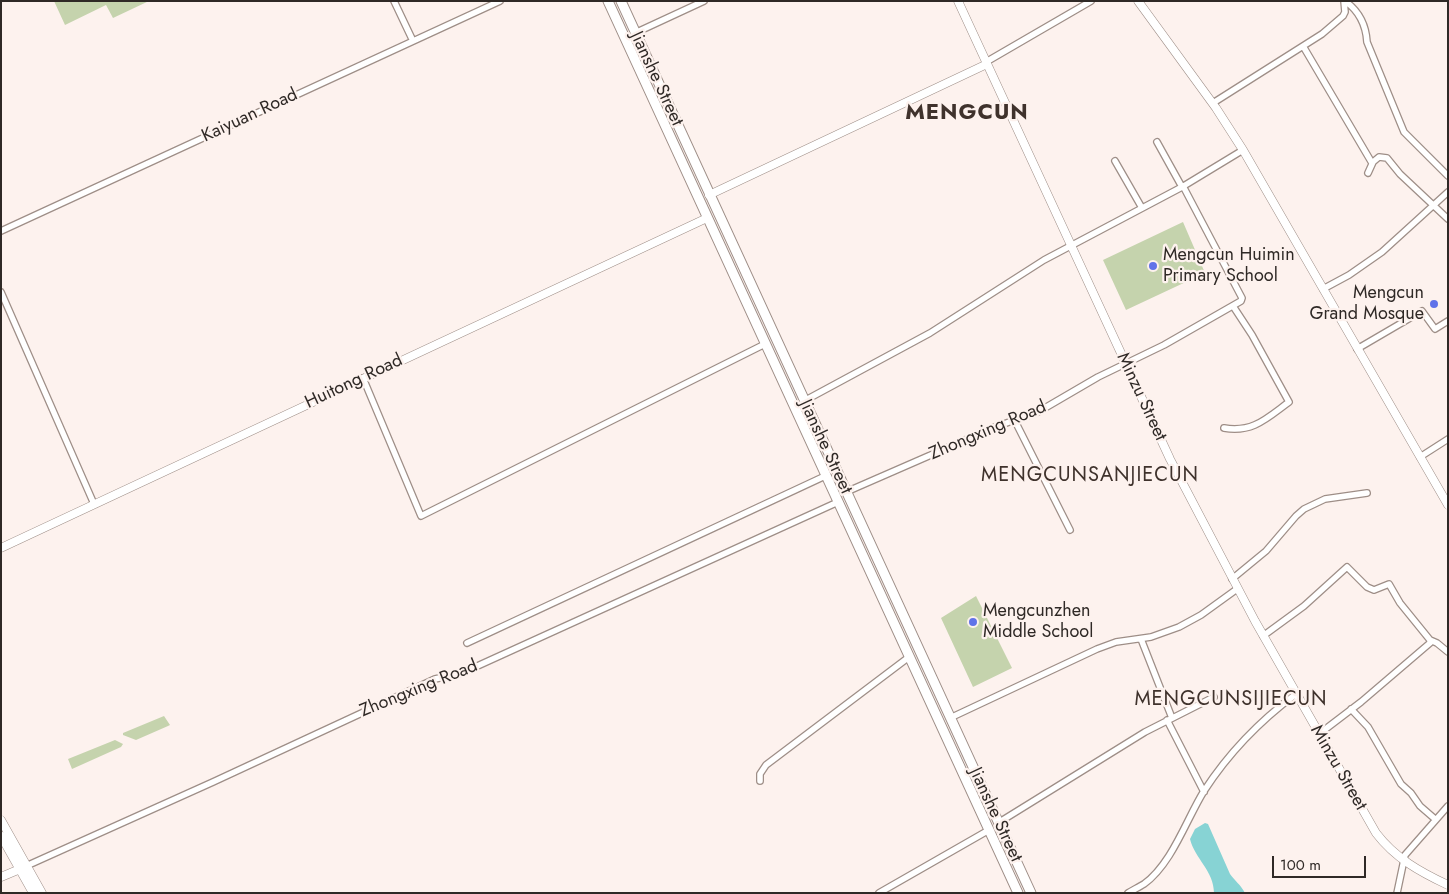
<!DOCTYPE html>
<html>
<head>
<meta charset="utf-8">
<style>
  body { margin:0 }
  #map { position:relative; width:1449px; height:894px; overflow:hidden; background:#fdf2ee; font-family:Jost,sans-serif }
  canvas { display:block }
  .frame { position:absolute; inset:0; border:2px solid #2f2926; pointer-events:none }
  .scale { position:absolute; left:1272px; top:856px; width:94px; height:22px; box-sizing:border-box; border:2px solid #2f2926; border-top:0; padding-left:6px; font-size:15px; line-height:18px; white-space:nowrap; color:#2f2926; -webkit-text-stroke:4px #fdf2ee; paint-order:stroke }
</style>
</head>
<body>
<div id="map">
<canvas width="1449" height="894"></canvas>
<div class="frame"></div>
<div class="scale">100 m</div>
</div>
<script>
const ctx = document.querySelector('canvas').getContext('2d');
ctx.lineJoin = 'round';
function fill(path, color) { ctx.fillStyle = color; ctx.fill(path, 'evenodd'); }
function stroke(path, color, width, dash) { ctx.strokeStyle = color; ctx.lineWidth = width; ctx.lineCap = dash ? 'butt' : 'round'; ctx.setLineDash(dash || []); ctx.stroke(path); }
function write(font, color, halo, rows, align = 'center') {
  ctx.font = font + ' Jost,sans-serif'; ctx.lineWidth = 4.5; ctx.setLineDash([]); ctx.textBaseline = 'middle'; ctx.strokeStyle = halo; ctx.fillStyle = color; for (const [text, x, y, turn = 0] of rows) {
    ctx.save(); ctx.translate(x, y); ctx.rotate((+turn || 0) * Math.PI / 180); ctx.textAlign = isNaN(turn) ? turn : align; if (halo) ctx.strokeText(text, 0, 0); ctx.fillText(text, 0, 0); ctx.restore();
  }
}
fill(new Path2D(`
  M54,1H149L113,18L106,5L65,25Z
  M1183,222L1205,273L1126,310L1103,260Z
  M976,596L1012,668L973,687L941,618Z
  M164,716L170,725L168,726L136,740L123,735V733Z
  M115,740L123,744L121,747L72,769L68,759Z`), '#c5d3ad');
fill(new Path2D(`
  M1205,823L1208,824L1230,874C1235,881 1241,885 1245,893H1214C1214,871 1195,859 1190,839L1195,829Z`), '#87d3d4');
const street = new Path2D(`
  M394,1L413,41
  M1345,1C1359,11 1366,25 1367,42L1404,132L1448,176
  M635,33L704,1
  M1303,46L1372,163
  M986,62L1091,1
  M1213,103L1322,34L1343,16L1345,12L1344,1
  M1157,142L1182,187
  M1115,161L1142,208
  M1368,173L1373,162L1379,157L1387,158L1400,174L1448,219
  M1,231L500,1
  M1323,289L1349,275L1382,252L1448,192
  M1,292L94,504
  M1357,349L1422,311L1435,329L1448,321
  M363,378L421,516L765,344
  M804,401L930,333L1044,260L1182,187L1243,150
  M1015,421L1070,530
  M1224,428C1253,433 1267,418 1289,402L1252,335L1233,306
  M1420,457L1448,439
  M846,492L995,427L1038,412L1098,377L1164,345L1241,301L1242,298L1183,186
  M1232,579L1266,551L1296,516L1304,509L1325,499L1367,493
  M1263,636L1304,606L1347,567L1367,587L1374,590L1389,584L1400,603L1430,640V643L1361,702L1319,734
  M1141,639L1172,718
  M1430,640L1437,643L1448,652
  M467,643L825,476
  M1351,709L1368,727L1401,784L1411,793L1420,806L1435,819
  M950,718L1097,649L1116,642L1151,637L1179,627L1201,615L1237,589
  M1167,720L1204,792
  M760,781V774L766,765L909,657
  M998,823L1145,732L1214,697
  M24,867L213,782L435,679L462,673L838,502
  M879,893L989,830
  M1128,893C1133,890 1139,887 1144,884C1172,864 1187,818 1204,791C1228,754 1261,720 1296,694
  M1397,893L1405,855L1448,806`);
const secondary = new Path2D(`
  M958,1L1170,459L1255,621L1376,833C1395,858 1420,872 1448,885
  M1138,1L1216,108L1243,150L1448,505
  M709,195L987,64
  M1,548L707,218
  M1,820L42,893
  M1,836L33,893
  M1,877L20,869`);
const primary = new Path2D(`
  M608,1L1018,893
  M621,1L1031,893`);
stroke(street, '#9e8e87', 8);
stroke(secondary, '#9e8e87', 9);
stroke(primary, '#9e8e87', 11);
stroke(street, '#fff', 5.5);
stroke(secondary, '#fff', 8);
stroke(primary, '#fff', 9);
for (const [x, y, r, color] of [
  [1153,266,5,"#6072e9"],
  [1434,304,5,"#6072e9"],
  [973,622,5,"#6072e9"]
]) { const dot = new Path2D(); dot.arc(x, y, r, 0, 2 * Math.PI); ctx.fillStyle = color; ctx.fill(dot); stroke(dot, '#fdf2ee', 2); }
write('18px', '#2f2926', '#fdf2ee', [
  ["Jianshe Street",656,79,65],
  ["Kaiyuan Road",250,116,-25],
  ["Huitong Road",354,382,-25],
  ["Minzu Street",1141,397,65],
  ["Zhongxing Road",988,431,-23],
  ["Jianshe Street",825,447,65],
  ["Zhongxing Road",419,689,-22],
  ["Minzu Street",1338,768,60],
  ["Jianshe Street",995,815,65]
]);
write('18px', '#2f2926', '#fdf2ee', [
  ["Mengcun Huimin",1163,256],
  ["Primary School",1163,277],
  ["Mengcun",1424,294,"right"],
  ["Grand Mosque",1424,315,"right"],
  ["Mengcunzhen",983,612],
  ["Middle School",983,633]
], 'left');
ctx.letterSpacing = '1px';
write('20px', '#3f322c', '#fdf2ee', [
  ["MENGCUNSANJIECUN",1090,476],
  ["MENGCUNSIJIECUN",1231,700]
]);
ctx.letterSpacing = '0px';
ctx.letterSpacing = '1px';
write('bold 22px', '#3f322c', '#fdf2ee', [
  ["MENGCUN",967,114]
]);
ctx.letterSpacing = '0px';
</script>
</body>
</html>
